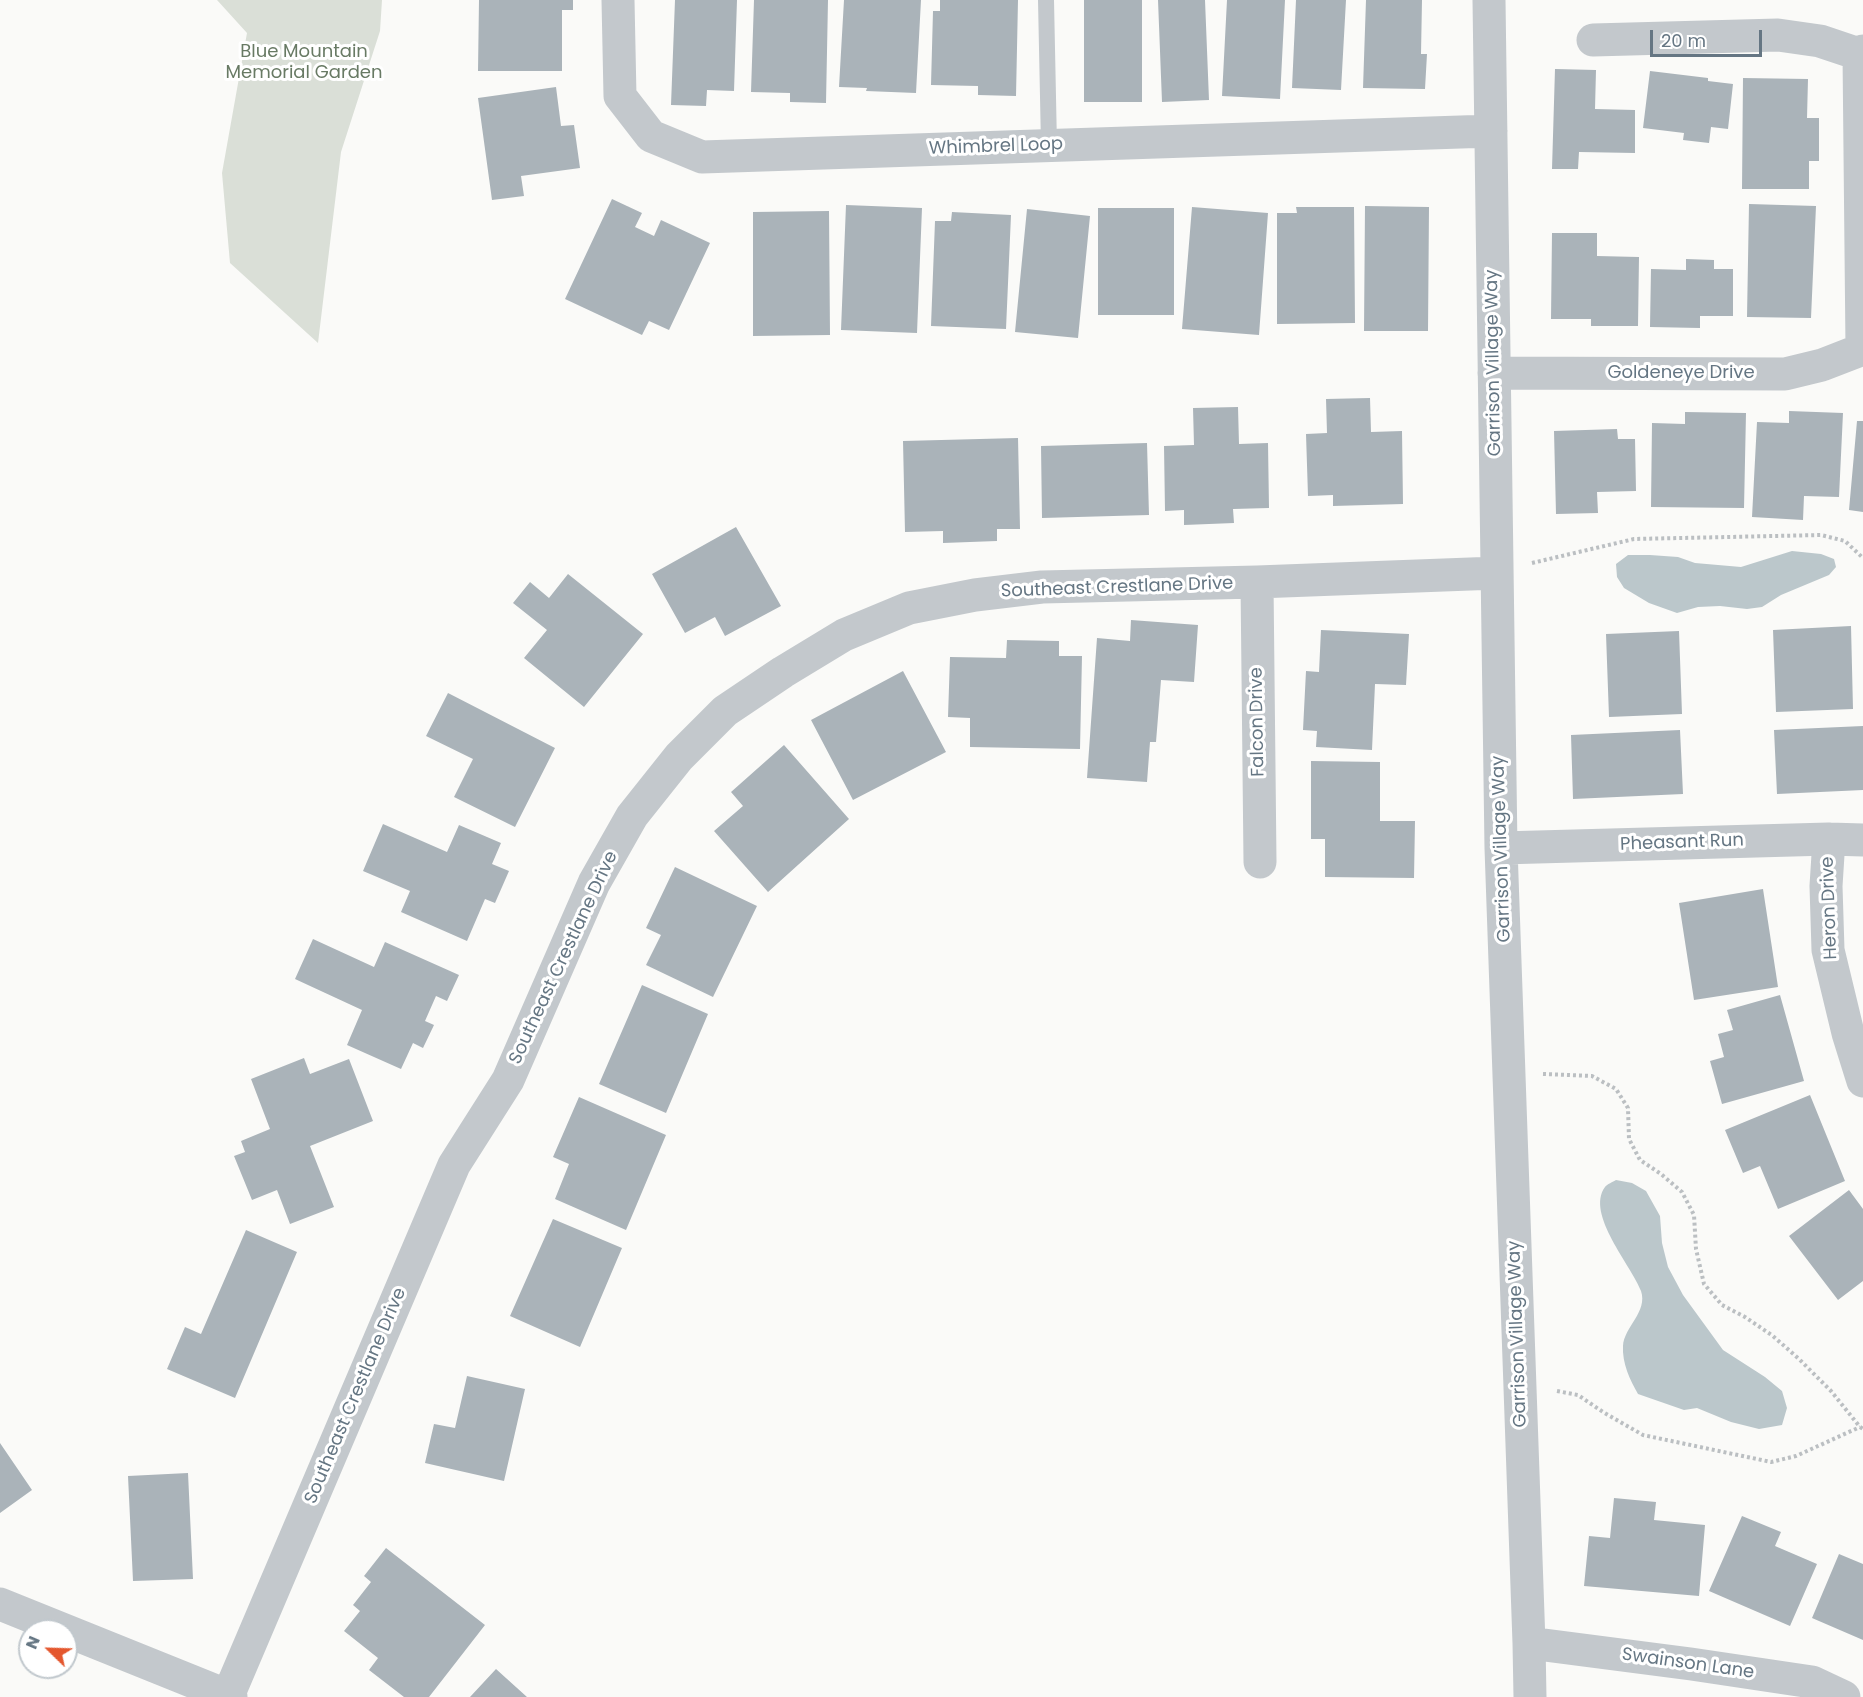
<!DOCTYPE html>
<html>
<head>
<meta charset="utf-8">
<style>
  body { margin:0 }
  #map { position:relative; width:1863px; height:1697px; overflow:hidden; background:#fafaf8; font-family:Poppins,sans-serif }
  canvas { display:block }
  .north { position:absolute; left:18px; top:1619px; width:60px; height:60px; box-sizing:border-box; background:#fff; border:2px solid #c1c8cd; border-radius:50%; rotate:293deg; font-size:16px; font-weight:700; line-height:24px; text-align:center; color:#657683 }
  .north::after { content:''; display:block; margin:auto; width:21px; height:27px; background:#e4572e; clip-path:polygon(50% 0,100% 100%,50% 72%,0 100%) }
  .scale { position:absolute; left:1650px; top:30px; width:112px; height:27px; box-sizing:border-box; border:3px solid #657683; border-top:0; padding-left:8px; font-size:18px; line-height:21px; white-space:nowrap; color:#657683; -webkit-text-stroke:4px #fff; paint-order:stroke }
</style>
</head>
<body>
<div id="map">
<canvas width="1863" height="1697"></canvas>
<div class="north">N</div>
<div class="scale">20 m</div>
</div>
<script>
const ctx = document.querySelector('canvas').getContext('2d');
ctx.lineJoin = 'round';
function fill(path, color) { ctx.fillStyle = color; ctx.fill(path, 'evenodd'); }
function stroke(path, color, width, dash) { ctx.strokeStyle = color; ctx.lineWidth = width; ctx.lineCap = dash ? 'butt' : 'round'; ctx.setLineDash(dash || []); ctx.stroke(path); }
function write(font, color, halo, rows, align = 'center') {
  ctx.font = font + ' Poppins,sans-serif'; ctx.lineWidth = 6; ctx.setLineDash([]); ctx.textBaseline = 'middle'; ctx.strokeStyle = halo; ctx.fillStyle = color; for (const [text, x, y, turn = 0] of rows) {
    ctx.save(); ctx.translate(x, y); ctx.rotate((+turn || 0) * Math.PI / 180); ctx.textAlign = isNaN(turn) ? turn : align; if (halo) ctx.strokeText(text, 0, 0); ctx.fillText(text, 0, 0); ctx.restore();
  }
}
fill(new Path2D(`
  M217,0H382L380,31L341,152L318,343L230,263L222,173L247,33Z`), '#dadfd7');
fill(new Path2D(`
  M1792,551L1821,554L1834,559L1836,567L1829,575L1781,595L1762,607L1747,609L1720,606L1698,607L1677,613L1649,603L1624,588L1617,577L1616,564L1628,555H1650L1678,557L1695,563L1741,567Z
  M1616,1180L1632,1183L1646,1191L1660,1216L1662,1243L1668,1267L1683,1295L1723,1350L1765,1377L1782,1391L1787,1408L1782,1425L1759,1429L1731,1422L1697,1408L1684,1410L1638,1394C1630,1380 1622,1363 1623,1346C1624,1327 1648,1312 1641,1291C1632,1266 1585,1214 1605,1187C1607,1184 1613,1182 1616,1180Z`), '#bbc7cb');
fill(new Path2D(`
  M479,0H573V10H562V71H478Z
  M675,0H737L734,91L707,90L706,106L671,105Z
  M754,0H828L826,103L790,102V93L751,92Z
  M844,0H921L916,93L866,91L867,88L839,87Z
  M940,0H1018L1016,96L978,95V86L931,85L933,11H940Z
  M1084,0H1142V102H1084Z
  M1158,0H1205L1209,100L1162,102Z
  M1227,0H1285L1280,99L1222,96Z
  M1296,0H1346L1341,90L1292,88Z
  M1366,0H1422L1421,54H1427L1425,89L1363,88Z
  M1555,69L1596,70L1595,109L1635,110V153L1579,152L1578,169H1552Z
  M1650,71L1708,78V81L1733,84L1728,129L1711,127L1709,143L1683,140L1684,133L1643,128Z
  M1743,78L1808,79L1807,118H1819V161H1809V189H1742Z
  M556,87L561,126L574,125L580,168L521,176L524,196L492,200L478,98Z
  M612,199L642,213L635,227L654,236L661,220L710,243L669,330L649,321L642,335L565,299Z
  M1749,204L1816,206L1811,318L1747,317Z
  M846,205L922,208L917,333L841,330Z
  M1365,206L1429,207L1428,331H1364Z
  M1192,207L1268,213L1259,335L1182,329Z
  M1296,207H1354L1355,323L1277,324V213H1297Z
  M1098,208H1174V315H1098Z
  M1027,209L1090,216L1078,338L1015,332Z
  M829,211L830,335L753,336V212Z
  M952,212L1011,215L1006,329L931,326L935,221H951Z
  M1552,233H1597V256L1639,257L1638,326H1591V319H1551Z
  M1686,259L1714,260V269H1733V316H1700V328L1650,327L1651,269L1686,270Z
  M1370,398L1371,432L1402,431L1403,504L1333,506V495L1308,496L1306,434L1327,433L1326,399Z
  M1238,407L1239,444L1268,443L1269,508L1233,509L1234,523L1184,525V510L1165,511L1164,446L1194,445L1193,408Z
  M1789,411L1843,413L1839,497L1804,496L1803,520L1752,517L1757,422L1789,423Z
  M1685,412L1746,413L1744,508L1651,507L1652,423L1685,424Z
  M1857,421H1863V512L1849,510Z
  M1617,429L1618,439H1635L1636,491L1597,492L1598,513L1556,514L1554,431Z
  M1018,438L1020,529H997V541L943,543V531L905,532L903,441Z
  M1147,443L1149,515L1042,518L1041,446Z
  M736,527L781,606L725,636L715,617L685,633L652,574Z
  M568,574L643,634L584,707L524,658L547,630L513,603L530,582L549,598Z
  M1131,620L1198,625L1194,682L1161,680L1156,742H1150L1147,782L1087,778L1097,638L1130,641Z
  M1851,626L1853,709L1776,712L1773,630Z
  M1321,630L1409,634L1406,685L1375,684L1372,750L1316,747L1317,731L1303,730L1306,671L1319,672Z
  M1679,631L1682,714L1609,717L1606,634Z
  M1007,640L1059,641V656H1082L1080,749L970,747V718L948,717L950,657L1006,658Z
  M903,671L946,752L853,800L811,720Z
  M448,693L555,748L515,827L454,797L473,759L426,736Z
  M1863,726V790L1777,794L1774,730Z
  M1680,730L1683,794L1573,799L1571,735Z
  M784,745L849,819L768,892L714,831L743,806L731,792Z
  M1311,761L1380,762V821H1415L1414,878L1325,877V839H1311Z
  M383,824L447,852L459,825L501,843L492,864L509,871L495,903L485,899L467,941L401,912L410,891L363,871Z
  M675,867L757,906L713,997L646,965L661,935L646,928Z
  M1763,889L1778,987L1694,1000L1679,903Z
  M313,939L374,967L385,942L459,975L447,1001L436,996L425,1021L434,1025L423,1048L413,1043L401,1069L347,1045L362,1010L295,979Z
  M642,985L708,1014L666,1113L599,1084Z
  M1780,995L1804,1081L1722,1104L1710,1061L1724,1057L1718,1034L1733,1030L1727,1010Z
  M304,1058L310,1074L349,1059L373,1121L310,1146L334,1207L290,1224L277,1190L252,1200L234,1156L245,1152L241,1141L270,1129L251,1079Z
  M1810,1095L1845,1181L1778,1209L1760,1166L1743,1173L1725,1130Z
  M579,1097L666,1135L626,1230L555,1199L569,1164L553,1157Z
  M1849,1190L1863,1209V1281L1838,1300L1789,1236Z
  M553,1219L622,1248L580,1347L510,1316Z
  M246,1230L297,1252L235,1398L167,1369L185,1327L201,1334Z
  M467,1376L525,1389L504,1481L425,1463L434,1424L455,1428Z
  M0,1443L32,1490L0,1513Z
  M188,1473L193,1579L133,1581L128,1476Z
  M1614,1498L1656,1502L1654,1520L1705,1525L1699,1596L1584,1586L1589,1536L1610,1538Z
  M1742,1516L1781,1532L1775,1546L1817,1564L1790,1626L1709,1591Z
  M386,1548L485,1625L429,1697H404L369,1670L378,1658L344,1631L360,1611L353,1605L371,1582L364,1576Z
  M1839,1554L1863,1564V1640L1812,1618Z
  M496,1669L527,1697H470Z`), '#aab3b9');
stroke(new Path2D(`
  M1532,563L1634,539L1821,535L1845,541L1863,558
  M1543,1074L1592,1076L1616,1089L1628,1108L1629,1139L1640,1160L1661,1174L1682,1192L1694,1215L1696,1249L1704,1284L1722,1305L1745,1317L1773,1336L1800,1360L1831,1391L1860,1427L1863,1429
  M1557,1391L1578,1395L1603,1412L1643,1435L1771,1462L1796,1456L1860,1427`), '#bbbfc2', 4, [3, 3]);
stroke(new Path2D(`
  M1046,0L1049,145`), '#c3c8cc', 16);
stroke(new Path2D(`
  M618,0L620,96L651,136L702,157L1491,131
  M1489,0L1501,848L1529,1643L1530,1697
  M1593,40L1778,35L1820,41L1859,54L1863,51
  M1859,54L1862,348
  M1494,373L1785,374L1822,365L1863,349
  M1257,582L1260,862
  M1829,839L1826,886L1828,950L1848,1033L1863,1081
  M1501,848L1829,839L1863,840
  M0,1604L231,1697
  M1529,1643L1691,1664L1812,1682L1844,1697
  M228,1696L454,1165L508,1080L594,883L632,816L679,757L725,711L783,672L844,635L909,608L975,595L1042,587L1257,582L1497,573`), '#c3c8cc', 33);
write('18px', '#687a64', '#fff', [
  ["Blue Mountain",304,52],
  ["Memorial Garden",304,73]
]);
write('18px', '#657683', '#fff', [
  ["Whimbrel Loop",996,147,-2],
  ["Garrison Village Way",1494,363,-91],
  ["Goldeneye Drive",1681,373],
  ["Southeast Crestlane Drive",1117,588,-2],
  ["Falcon Drive",1258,722,-91],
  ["Pheasant Run",1682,843,-2],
  ["Garrison Village Way",1502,849,-92],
  ["Heron Drive",1830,908,-92],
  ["Southeast Crestlane Drive",564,958,-65],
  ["Garrison Village Way",1518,1334,-92],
  ["Southeast Crestlane Drive",356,1396,-67],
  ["Swainson Lane",1688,1664,8]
]);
</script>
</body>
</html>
